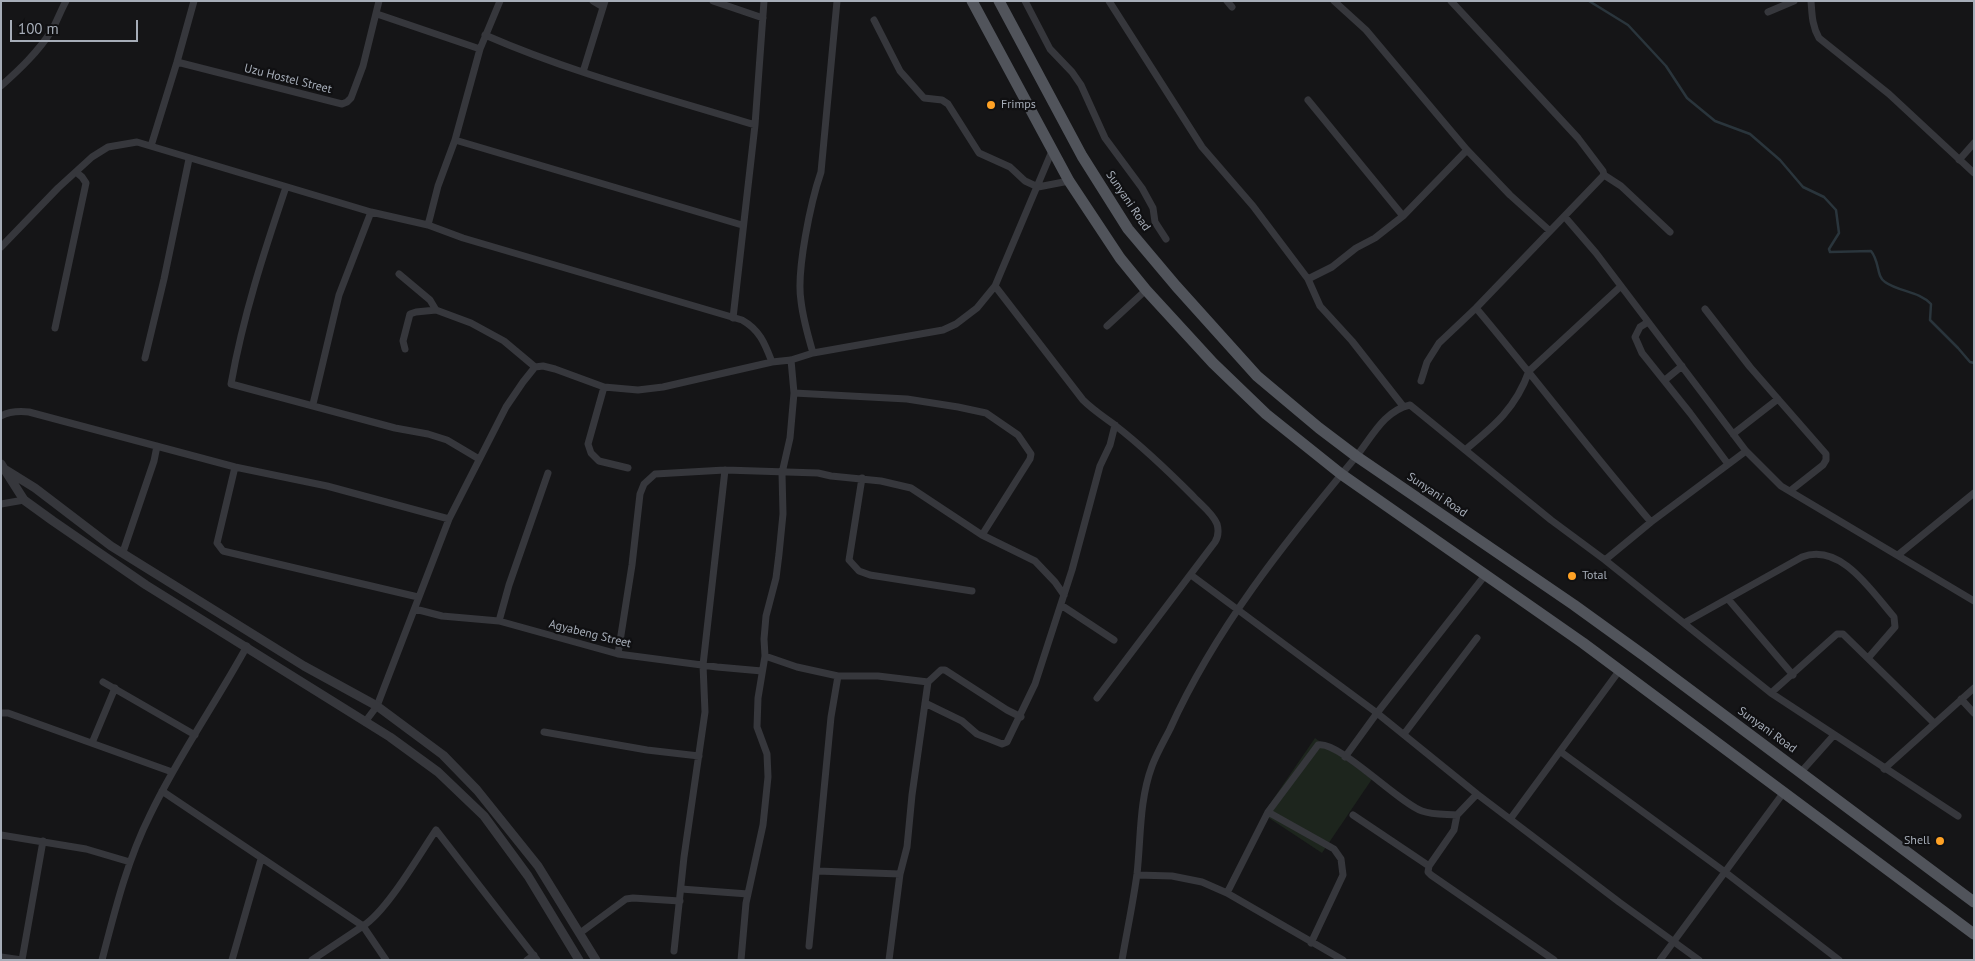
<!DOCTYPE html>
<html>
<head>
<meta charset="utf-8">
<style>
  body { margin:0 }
  #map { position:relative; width:1975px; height:961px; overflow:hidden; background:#151517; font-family:"PT Sans",sans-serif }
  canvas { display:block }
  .frame { position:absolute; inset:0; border:2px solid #a6adb8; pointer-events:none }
  .scale { position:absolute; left:10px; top:20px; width:128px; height:22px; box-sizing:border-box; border:2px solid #a6adb8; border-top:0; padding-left:6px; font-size:15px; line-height:18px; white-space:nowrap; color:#a6adb8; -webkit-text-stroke:4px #101012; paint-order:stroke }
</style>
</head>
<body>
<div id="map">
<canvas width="1975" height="961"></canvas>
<div class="frame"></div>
<div class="scale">100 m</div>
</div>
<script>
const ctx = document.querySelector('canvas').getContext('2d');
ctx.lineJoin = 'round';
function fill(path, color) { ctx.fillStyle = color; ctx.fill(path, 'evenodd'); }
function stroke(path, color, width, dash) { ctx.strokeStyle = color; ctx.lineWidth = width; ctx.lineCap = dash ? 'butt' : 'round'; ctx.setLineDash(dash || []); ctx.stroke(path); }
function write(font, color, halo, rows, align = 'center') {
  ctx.font = font + ' "PT Sans",sans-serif'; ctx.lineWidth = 4.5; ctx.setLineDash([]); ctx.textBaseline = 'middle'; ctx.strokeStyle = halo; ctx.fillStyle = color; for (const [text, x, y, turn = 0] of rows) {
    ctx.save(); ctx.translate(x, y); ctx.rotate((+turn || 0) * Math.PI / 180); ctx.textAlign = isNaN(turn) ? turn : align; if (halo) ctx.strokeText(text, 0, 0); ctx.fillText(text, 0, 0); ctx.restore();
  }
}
fill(new Path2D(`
  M1315,738L1372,779L1322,853L1263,814Z`), '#1d251d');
stroke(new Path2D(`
  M1589,1L1628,25L1666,66L1687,98L1715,121L1750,134L1780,160L1803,187L1824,197L1836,210L1839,233L1829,249L1830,252L1871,251C1880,262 1876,276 1885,282C1899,292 1919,291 1931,304L1930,320L1958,348L1970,362L1974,363`), '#2a353c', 2.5);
stroke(new Path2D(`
  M593,1L603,7
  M713,1L763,18
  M1025,1L1050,49L1072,72L1081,85L1105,138L1142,188L1153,208L1155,222L1166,239
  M1109,1L1202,147L1253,206L1308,279L1320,306L1352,341L1403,406
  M1227,1L1232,7
  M1334,1L1366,30L1467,150L1510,195L1550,231
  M1451,1L1578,138L1603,171L1604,175L1621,186L1670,232
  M1811,1C1812,14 1812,26 1819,38L1889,94L1974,173
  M1768,12L1794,1
  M377,14L480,49
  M874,20L900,71L924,98L942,100L948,104L979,153L1010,167L1025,181L1038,187L1069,181
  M485,35C572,73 664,97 755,125
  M177,62L342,104L347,102L351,98L363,66L379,1
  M583,72L605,1
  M1,86C20,69 38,52 52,30C57,21 61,10 66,1
  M1308,100L1403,216
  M455,140L742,225
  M151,146L177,62L194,1
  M1959,160L1974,143
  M286,187C264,252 243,316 231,384L395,428L428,434L447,440L479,459
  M1565,217L1596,253L1746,451L1781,486L1974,601
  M428,225L438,186L455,140L480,49L500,1
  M1,247L58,188L92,157L108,147L137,142L371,212L428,225L463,238L742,320C760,330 765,344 772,362
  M399,274L430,300L436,310L471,323L504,341L535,367
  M1308,279L1332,267L1356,248L1375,238L1403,216L1467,150
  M995,286L1083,400C1093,410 1104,417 1116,426C1143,447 1168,471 1192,495C1200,504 1213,513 1217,524C1219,531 1218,537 1215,542L1097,698
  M1476,308C1535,378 1591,452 1651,522
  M1705,309L1750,367L1826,454V460L1823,465L1790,491
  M733,318L755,125L764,1
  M1648,322L1640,327L1635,337L1642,353L1690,413L1728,464
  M1107,326L1146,290
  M55,328L86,183L82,177L76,172
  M405,349L403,341L410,314L416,312L436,310
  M813,353C808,336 803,319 801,301C796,271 811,201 821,172L837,1
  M145,358L164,279L189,159
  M1665,380L1682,366
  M1421,381L1427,362L1439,343L1476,308L1604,175
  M604,387L588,444L591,453L599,461L628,468
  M794,393L907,399L958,407L986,413L1018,435L1031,454L1030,459L982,535
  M313,404L339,295L371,212
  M1,416C10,411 19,411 29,412L235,467L327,486L449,519
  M1733,434L1778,399
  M1465,450C1494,426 1516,408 1529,371L1620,287
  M235,467L217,543L223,551L418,597
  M862,478L849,560L859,571L870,575L972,591
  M1,504L24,500
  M123,552L154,461L157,446
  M1898,555L1974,493
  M1605,560L1651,522L1746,451
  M1191,575L1377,713L1477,794L1619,902L1699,960
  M1728,599L1793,675
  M1061,605L1114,640
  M415,609L442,616L499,621L618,654L717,667L762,671
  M499,621L509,585L548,473
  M1684,623L1802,557C1841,542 1872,592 1894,617L1895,627L1869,657
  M618,654L632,565L640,494L644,484L655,474L725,470L818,473L831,476L881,481L911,488L982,535L1035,561L1055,582L1064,595
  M765,656L797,667L838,676H878L928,682
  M103,682L195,735
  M1771,693L1837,634H1843L1934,723
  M1961,699L1974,713
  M925,703L962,721L977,734L1002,744L1007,742L1035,684L1072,570L1100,466L1110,445L1115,425
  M1,713H8L172,772
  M365,722L377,706L449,519L506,407L523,382L535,367L543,366L555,369L604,387L638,390L663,387L772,362L791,360L813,353L943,330L956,324L977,308L995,286L1052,151
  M544,732L647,750L699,756
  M1404,734L1477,638
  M92,743L115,688
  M1561,752L1725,872L1839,960
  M1345,757L1377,713L1486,574
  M1884,769L1974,688
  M1801,772L1834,735
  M162,791L363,926C387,911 419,855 436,830L537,960
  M1268,812L1334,849L1341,859L1343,875L1311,943
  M1353,815L1429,866
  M1457,815L1454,830L1429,866L1428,872L1431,875L1554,960
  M1511,818L1619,671
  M1,835L86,849L130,862
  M817,871L900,874
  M1137,875L1172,876L1202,882L1227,893L1343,960
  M681,889L748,894
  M1227,893L1268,812L1318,745C1338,740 1399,803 1422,811C1433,815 1446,814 1457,815L1477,794
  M580,933L626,899L633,898L680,901
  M809,946L831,717L838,676
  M674,951L684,857L705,712L703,665L725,470
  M1,957L22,960
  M22,960L43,841
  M102,960C115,910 127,861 150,815C178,756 216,703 247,646
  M232,960L261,859
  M312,960L363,926L386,960
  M527,960L534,955
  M741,960L746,903L763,825L768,777L767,754L757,727L758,698L765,656L764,639L766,616L776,578L779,554L783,514L782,473L790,438L794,393L791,360
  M889,960L900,874L907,847L912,795L928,682L941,670H945L1007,710L1021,717
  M1122,960C1127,931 1133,903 1137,874C1141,838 1139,801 1152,766C1157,753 1164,741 1170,729C1215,629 1285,542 1355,458C1371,439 1383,411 1410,405L1551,520L1605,560L1771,693L1958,816
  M1660,960L1784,792`), '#36373c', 7);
stroke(new Path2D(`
  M1,464L24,500L53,521L146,585L390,737L438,772L484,816L528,876L579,960
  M6,470L35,488L111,546L304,666L377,706L443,755L477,790L538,866L596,960`), '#36373c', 9);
stroke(new Path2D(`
  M972,1L1069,181L1120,258L1146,290L1213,363L1266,414L1341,474L1583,643L1974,934
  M999,1L1082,156L1128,229L1176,286L1257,376L1319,428L1356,456L1574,605L1646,657L1974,902`), '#51545b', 11);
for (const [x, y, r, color] of [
  [991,105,5,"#ffa225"],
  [1572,576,5,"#ffa225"],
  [1940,841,5,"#ffa225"]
]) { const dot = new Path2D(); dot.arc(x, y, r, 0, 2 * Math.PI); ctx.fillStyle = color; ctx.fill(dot); stroke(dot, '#101012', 2); }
write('12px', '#a6adb8', '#101012', [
  ["Uzu Hostel Street",288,79,14],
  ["Sunyani Road",1128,201,56],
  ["Sunyani Road",1437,495,34],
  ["Agyabeng Street",590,634,14],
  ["Sunyani Road",1767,730,36]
]);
write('12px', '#a6adb8', '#101012', [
  ["Frimps",1001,105],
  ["Total",1582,576],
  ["Shell",1930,841,"right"]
], 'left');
</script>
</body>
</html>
